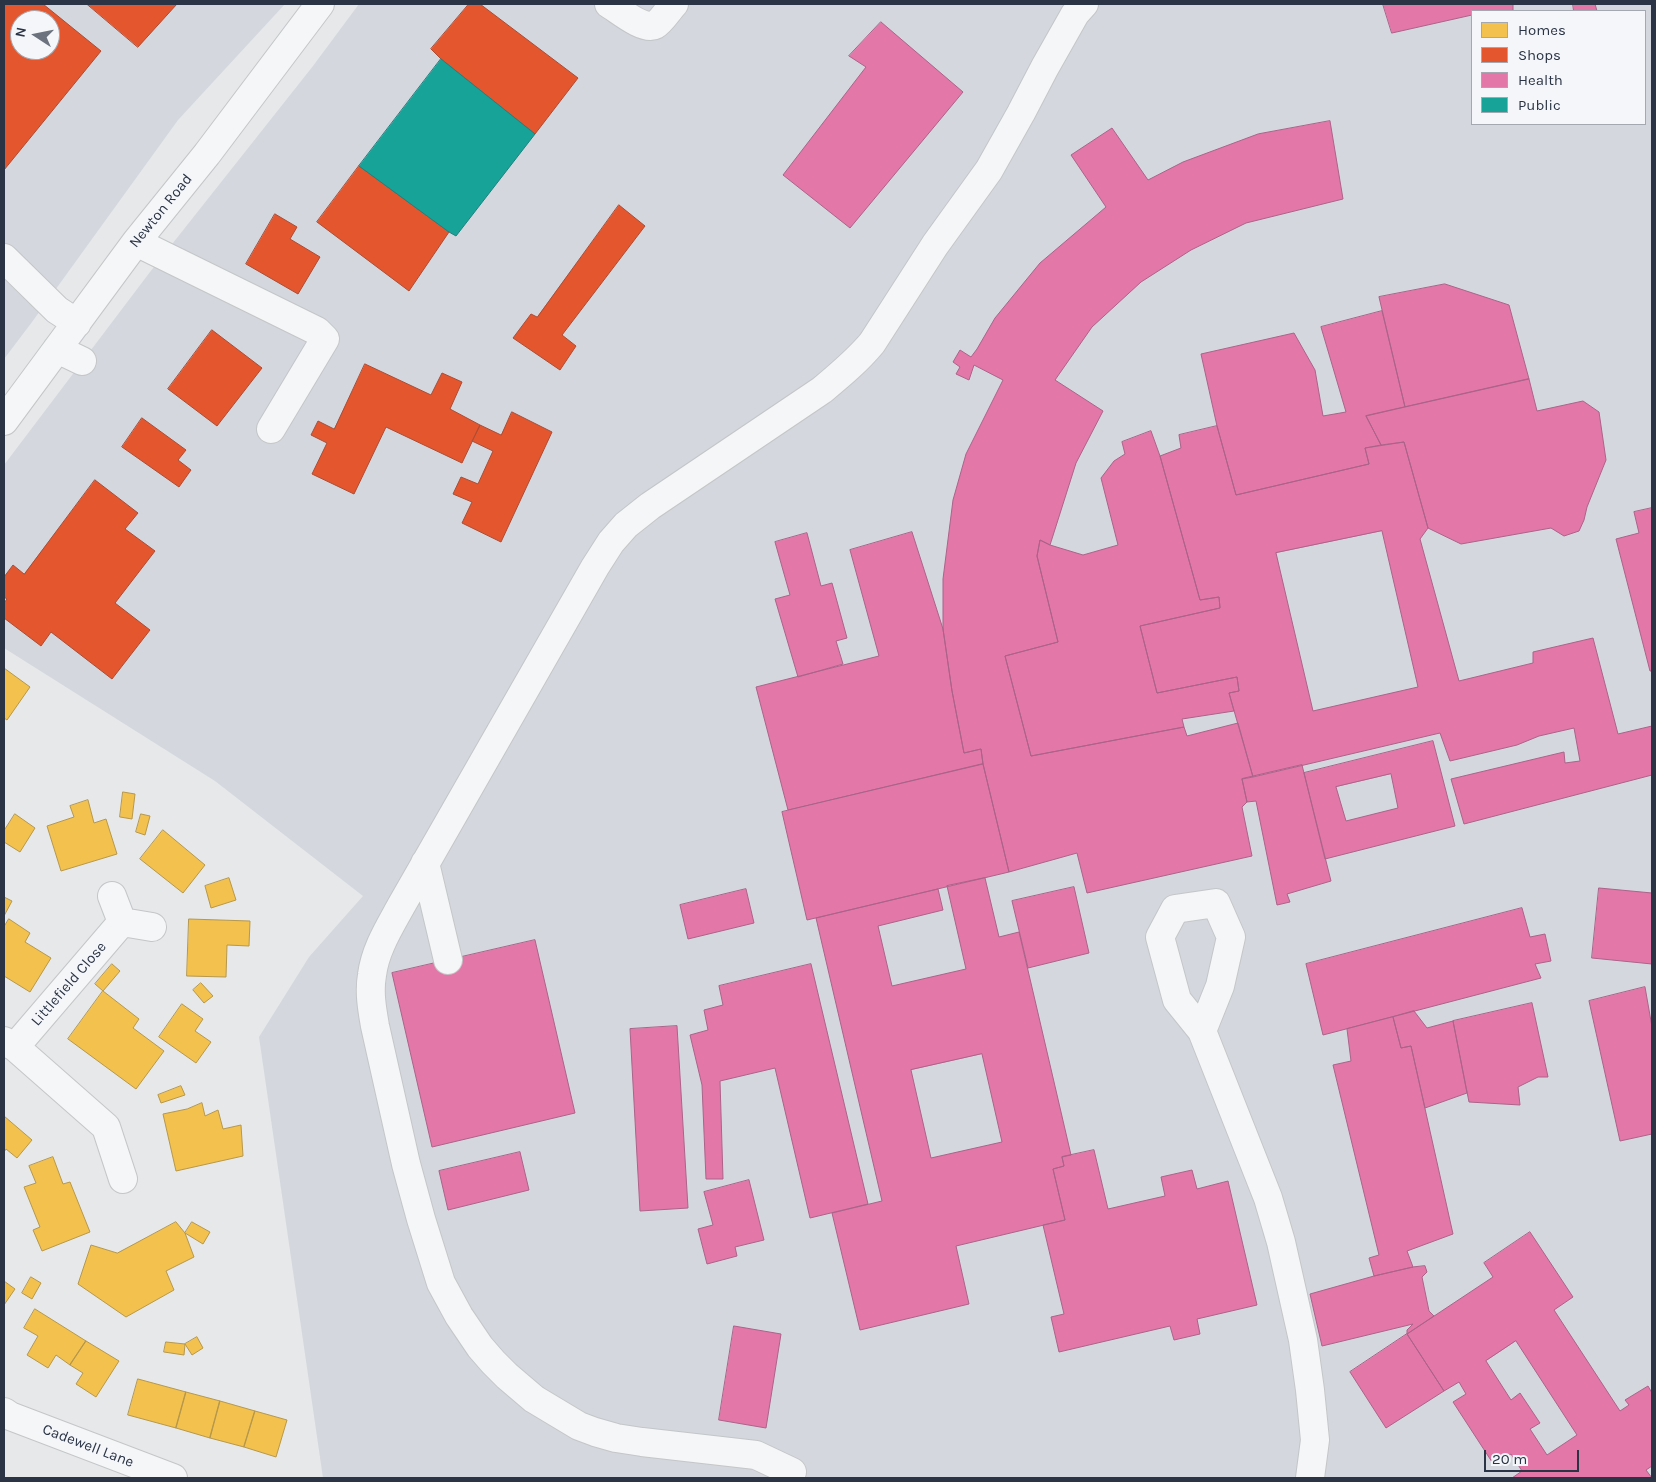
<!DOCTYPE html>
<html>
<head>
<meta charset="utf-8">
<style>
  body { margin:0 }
  #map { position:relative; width:1656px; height:1482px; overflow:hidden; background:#e6e8ea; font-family:Karla,sans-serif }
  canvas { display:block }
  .frame { position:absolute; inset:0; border:5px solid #2b3445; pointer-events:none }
  .legend { position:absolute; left:1471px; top:10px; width:175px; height:115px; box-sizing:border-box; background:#f4f6f9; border:1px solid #a4a8b1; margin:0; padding:6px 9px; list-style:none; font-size:15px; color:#2b3445 }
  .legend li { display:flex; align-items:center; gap:10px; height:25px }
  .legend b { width:25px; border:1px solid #a4a8b1 }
  .north { position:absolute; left:10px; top:10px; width:50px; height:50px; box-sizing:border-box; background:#f4f6f9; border:1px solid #a4a8b1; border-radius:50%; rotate:281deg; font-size:14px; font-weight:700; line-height:20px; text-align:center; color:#2b3445 }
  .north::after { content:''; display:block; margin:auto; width:18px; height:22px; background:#6c737f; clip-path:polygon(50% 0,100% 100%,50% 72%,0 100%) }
  .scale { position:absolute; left:1484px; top:1450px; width:95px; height:22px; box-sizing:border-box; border:2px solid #2b3445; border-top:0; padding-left:6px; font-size:15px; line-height:18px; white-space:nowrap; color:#2b3445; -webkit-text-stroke:4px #f4f6f9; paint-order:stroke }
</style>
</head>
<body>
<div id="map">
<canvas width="1656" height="1482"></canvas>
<div class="frame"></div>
<ul class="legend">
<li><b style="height:14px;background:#f2c14e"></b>Homes</li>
<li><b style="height:14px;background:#e4572e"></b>Shops</li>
<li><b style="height:14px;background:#e377a8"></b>Health</li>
<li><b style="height:14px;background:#17a398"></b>Public</li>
</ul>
<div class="north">N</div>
<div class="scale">20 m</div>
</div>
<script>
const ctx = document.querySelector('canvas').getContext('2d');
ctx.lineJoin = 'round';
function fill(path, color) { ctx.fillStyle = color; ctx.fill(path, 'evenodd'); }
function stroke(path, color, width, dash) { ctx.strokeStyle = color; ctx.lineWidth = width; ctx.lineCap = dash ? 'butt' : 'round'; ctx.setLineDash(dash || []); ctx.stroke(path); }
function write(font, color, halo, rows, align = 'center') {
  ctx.font = font + ' Karla,sans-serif'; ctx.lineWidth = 5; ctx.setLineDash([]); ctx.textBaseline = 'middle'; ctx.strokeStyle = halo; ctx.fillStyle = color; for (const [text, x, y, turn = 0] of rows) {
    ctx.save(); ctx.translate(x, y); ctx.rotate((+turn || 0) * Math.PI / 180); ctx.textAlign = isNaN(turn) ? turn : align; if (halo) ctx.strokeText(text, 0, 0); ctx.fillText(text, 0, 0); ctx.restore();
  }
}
fill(new Path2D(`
  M4,4H285L178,120L32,322L4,359ZM20,20H50V50H20Z
  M359,4H844L846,5L847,4H1652V1478H323L259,1037L309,957L363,896L215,781L4,648V465L150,272L313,66ZM1472,11H1645V124H1472Z`), '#d4d7dd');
const homes = new Path2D(`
  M4,668L30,687L7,720L4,718Z
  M123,792L135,794L132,819L120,817Z
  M88,800L94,823L106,819L117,854L61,871L47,826L74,817L70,806Z
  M15,814L35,828L20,852L4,842V831Z
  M141,814L150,816L145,835L136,832Z
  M163,830L205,865L183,893L140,859Z
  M229,878L236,900L211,908L205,886Z
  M4,897L12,901L4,916Z
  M9,919L30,933L25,942L51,958L30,992L4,976V927Z
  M189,919L250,921L249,946L227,945L226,977L187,976Z
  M112,964L120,971L103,991L95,984Z
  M201,983L213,996L204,1003L193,990Z
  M103,991L139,1019L133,1028L164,1051L136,1089L68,1039Z
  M182,1004L203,1019L195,1031L211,1042L196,1063L159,1037Z
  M181,1086L185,1095L161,1103L158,1095Z
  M202,1103L205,1116L218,1110L223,1129L241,1125L243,1156L176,1171L163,1114L187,1109Z
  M4,1116L32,1140L17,1158L6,1149L4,1152Z
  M53,1157L63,1184L70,1182L90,1232L42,1251L33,1230L40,1227L24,1187L36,1183L29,1166Z
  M176,1222L185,1233L194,1257L166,1271L174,1290L126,1317L78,1284L91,1245L117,1253Z
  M192,1222L210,1232L203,1244L185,1233Z
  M31,1277L41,1283L32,1299L22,1293Z
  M4,1281L15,1289L4,1305Z
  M35,1309L86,1341L70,1365L56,1355L48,1368L27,1355L38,1336L24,1328Z
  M197,1337L203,1348L192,1355L185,1344Z
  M86,1341L119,1361L96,1397L76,1384L83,1373L70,1365Z
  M166,1342L185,1344L184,1355L164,1352Z
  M138,1379L186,1392L176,1428L128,1415Z
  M186,1392L220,1401L210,1438L176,1428Z
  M220,1401L255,1411L244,1447L210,1438Z
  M255,1411L287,1420L276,1457L244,1447Z`);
fill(homes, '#f2c14e');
stroke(homes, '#b6974b', 1);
const shops = new Path2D(`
  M4,4H43L101,51L4,170ZM20,20H50V50H20Z
  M87,4H177L138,47Z
  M469,4H480L578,78L535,134L441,59L431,49Z
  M359,166L449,232L409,291L317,222Z
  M619,205L645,226L562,335L576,346L560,370L513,338L531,314L537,317Z
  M275,214L297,227L290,239L320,257L298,294L246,264Z
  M212,330L262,368L217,426L168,389Z
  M365,364L431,395L442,373L462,382L450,409L480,425L462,463L386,427L354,494L312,474L327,443L311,435L318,421L334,429Z
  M512,412L552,432L501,542L462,523L472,502L453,494L461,477L478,484L493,451L472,441L480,425L501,435Z
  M142,418L186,450L178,460L191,470L179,487L122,447Z
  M95,480L138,513L125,529L155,551L115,603L150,630L112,679L51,632L41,646L4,618V603L7,599L4,597V577L13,565L24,574Z`);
fill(shops, '#e4572e');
stroke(shops, '#ac4c35', 1);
const health = new Path2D(`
  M1383,4H1513V11H1472V15L1392,33Z
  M1573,4H1595L1597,11H1574Z
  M881,22L963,92L850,228L783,175L866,67L849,56Z
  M1330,121L1343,199L1246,223L1191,250L1141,282L1092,327L1055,380L1103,411L1076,463L1050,545L1040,540L1037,556L1058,642L1005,656L1031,756L1184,727L1187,736L1238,723L1253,777L1242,779L1247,802L1242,807L1252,856L1087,893L1077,853L1009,872L983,764L981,749L964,753L952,691L943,629V579L953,500L966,454L1003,380L974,365L969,380L956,374L960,367L953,362L960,350L971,357L977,349L995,318L1040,263L1106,207L1071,155L1112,128L1148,180L1183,162L1258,134Z
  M1445,284L1509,305L1529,379L1405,407L1379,297Z
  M1382,311L1405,407L1366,416L1381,445L1365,448L1369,464L1236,495L1217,426L1201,354L1294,333L1315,370L1323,416L1346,412L1321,327Z
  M1529,379L1537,411L1583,401L1599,412L1606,460L1587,507L1584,520L1579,531L1564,536L1551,528L1461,544L1428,528L1404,442L1381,445L1366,416Z
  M1217,426L1236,495L1369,464L1365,448L1404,442L1428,528L1420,539L1459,681L1533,663V652L1593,638L1618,734L1652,726V775L1464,824L1451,779L1564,752L1565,763L1580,761L1574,728L1539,736L1517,745L1450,761L1440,733L1253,777L1229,693L1239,691L1237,677L1157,693L1140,626L1220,608L1219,597L1200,600L1160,456L1181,448L1179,435ZM1382,531L1418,687L1313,711L1276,553Z
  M1151,431L1160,456L1200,600L1219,597L1220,608L1140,626L1157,693L1237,677L1239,691L1229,693L1234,711L1182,719L1184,727L1031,756L1005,656L1058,642L1037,556L1040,540L1050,545L1083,555L1118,545L1101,478L1114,461L1125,454L1122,442Z
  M1652,508V671H1650L1616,539L1639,533L1634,512Z
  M912,532L943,629L952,691L964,753L981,749L983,764L788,810L756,687L879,656L850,550Z
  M807,533L821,586L832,583L847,638L836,641L843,664L798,677L775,599L790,595L775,542Z
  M1433,741L1455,826L1325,859L1304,773ZM1391,774L1398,808L1346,821L1336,787Z
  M983,764L1009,872L807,920L782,812Z
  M1302,765L1331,881L1287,894L1290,902L1277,905L1256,801L1247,802L1242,779Z
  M985,878L999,937L1019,932L1034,996L1071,1155L1062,1157L1064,1166L1053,1169L1065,1220L956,1246L969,1304L860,1330L832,1213L882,1201L816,918L938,889L943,910L878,926L892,986L966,969L947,886ZM982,1054L1002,1142L931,1158L911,1070Z
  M1074,887L1089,953L1028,968L1012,901Z
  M1599,888L1652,893V964L1592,958Z
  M746,889L754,923L688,939L680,905Z
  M1522,908L1530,937L1545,934L1551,961L1535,964L1541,978L1323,1035L1306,964Z
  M535,940L575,1113L432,1147L392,973Z
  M811,964L868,1204L810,1218L775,1068L720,1081L723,1179H706L702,1085L690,1035L708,1030L704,1010L723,1005L719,986Z
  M1645,987L1652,1027V1134L1620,1141L1589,1001Z
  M1532,1003L1548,1077H1538L1518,1087L1520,1105L1469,1102L1453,1021Z
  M1414,1011L1427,1028L1453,1021L1467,1093L1425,1108L1411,1046L1401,1048L1393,1017Z
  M1393,1017L1401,1048L1411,1046L1453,1234L1407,1251L1413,1267L1374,1276L1369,1258L1379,1255L1333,1065L1351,1061L1347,1029Z
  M677,1026L688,1208L640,1211L630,1029Z
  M1094,1150L1108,1209L1165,1196L1161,1177L1192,1170L1197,1189L1228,1181L1257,1305L1197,1319L1200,1334L1174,1340L1170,1326L1059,1352L1051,1317L1064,1314L1043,1225L1065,1220L1053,1169L1064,1166L1062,1157Z
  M520,1152L529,1190L448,1210L439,1171Z
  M749,1180L764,1240L735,1247L737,1256L707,1264L698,1229L713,1225L704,1192Z
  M1530,1232L1573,1297L1554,1310L1620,1411L1629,1405L1625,1400L1648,1386L1652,1393V1466L1646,1470L1652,1478H1512L1522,1471L1511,1454L1494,1465L1453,1402L1466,1394L1459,1382L1444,1391L1407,1334L1493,1277L1484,1263ZM1516,1341L1577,1435L1547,1455L1530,1429L1540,1423L1520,1393L1511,1400L1486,1361Z
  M1425,1266L1427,1272L1422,1277L1429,1311L1434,1316L1407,1334V1330L1413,1324L1322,1346L1310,1294L1374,1276L1413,1267Z
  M734,1326L781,1334L766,1428L719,1420Z
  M1407,1334L1444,1391L1386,1428L1350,1372Z`);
fill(health, '#e377a8');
stroke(health, '#ac638a', 1);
const public = new Path2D(`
  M441,59L535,134L456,236L449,232L359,166Z`);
fill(public, '#17a398');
stroke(public, '#1d827f', 1);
const minor = new Path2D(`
  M609,4C619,10 644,31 655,25C662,21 668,10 674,4
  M136,242L317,331L325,339L271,429
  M4,258L57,310L77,323
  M57,349L82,361
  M4,421L136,242L207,154L320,4
  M425,863L448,960
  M122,922L152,927
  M1202,1031L1220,986L1231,937L1216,903L1175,909L1160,937L1177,1000L1202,1031L1268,1198L1281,1242L1303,1340L1310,1390L1315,1440L1310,1478
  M4,1041L15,1047L106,1127L123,1179
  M15,1047L122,922L112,896
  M4,1412L10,1416L173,1478
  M792,1472L756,1455L642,1442L616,1438L595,1432L579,1426L534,1399L507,1376L493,1362L480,1347L459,1316L441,1283L421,1219L406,1164L375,1026C372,1009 369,992 372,975C375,950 389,928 401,906L595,567L611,542L626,525L650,506L822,390C840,375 857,361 872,343L935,245L989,170L1021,113L1045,67L1075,14L1084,4`);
stroke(minor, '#c4c6c8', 30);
stroke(minor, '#f5f6f7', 28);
write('15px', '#2b3445', '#f4f6f9', [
  ["Newton Road",161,211,-51],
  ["Littlefield Close",69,984,-49],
  ["Cadewell Lane",88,1446,21]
]);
</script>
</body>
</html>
